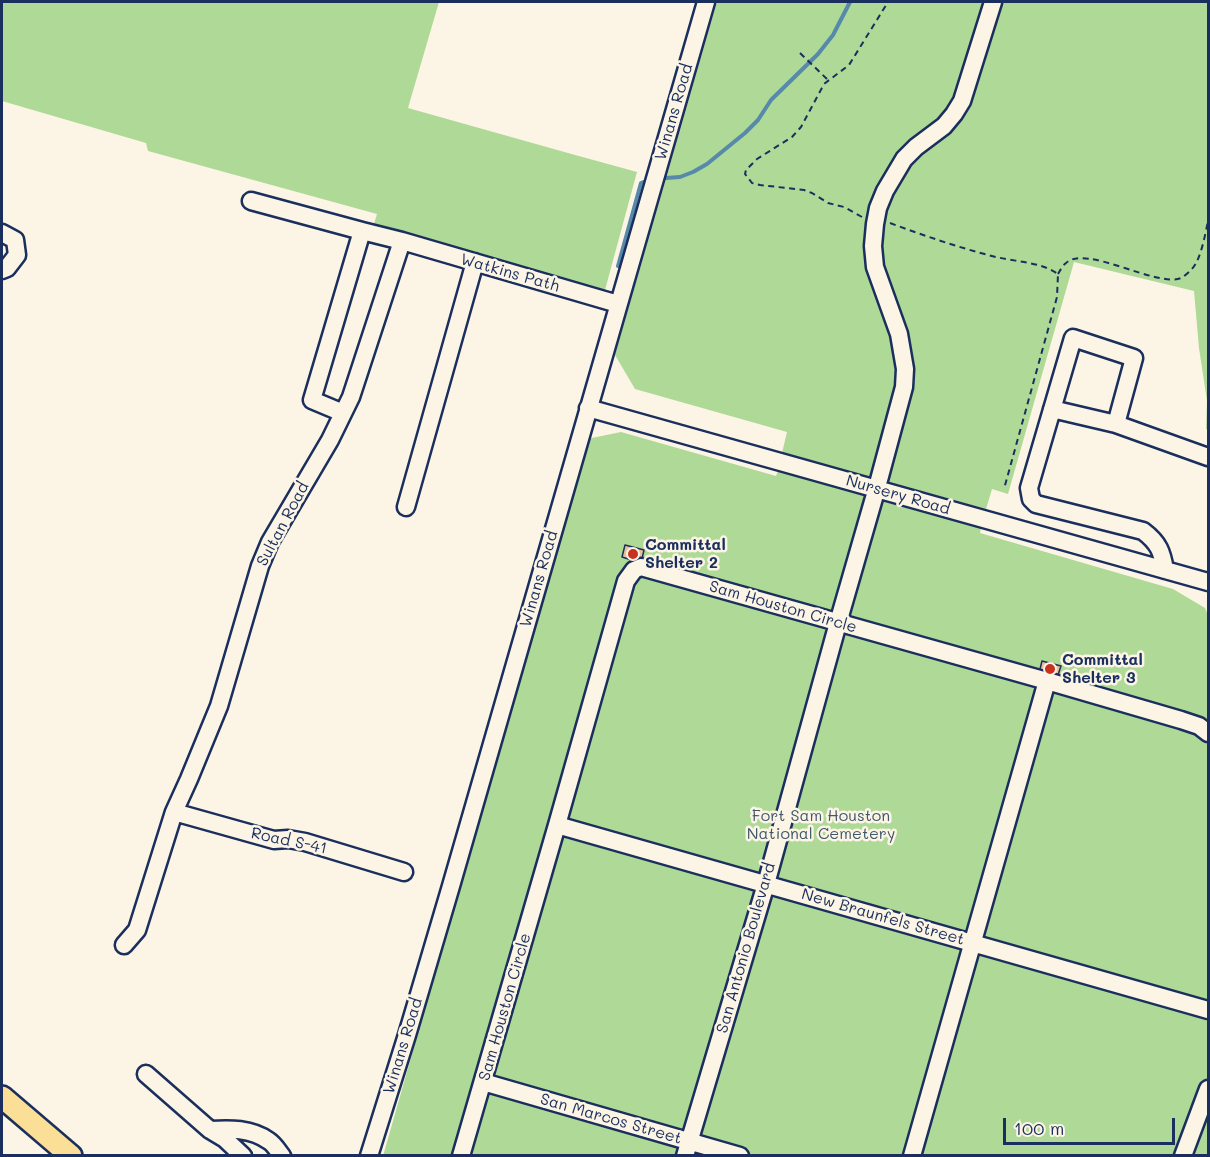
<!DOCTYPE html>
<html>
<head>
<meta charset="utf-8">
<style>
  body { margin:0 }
  #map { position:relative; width:1210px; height:1157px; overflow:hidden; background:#fcf5e5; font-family:Mali,sans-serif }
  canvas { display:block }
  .frame { position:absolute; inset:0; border:3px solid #1b2f5e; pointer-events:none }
  .scale { position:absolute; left:1003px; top:1118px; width:172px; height:27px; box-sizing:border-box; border:3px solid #1b2f5e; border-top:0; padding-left:8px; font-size:18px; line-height:21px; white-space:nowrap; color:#1b2f5e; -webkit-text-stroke:4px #fcf5e5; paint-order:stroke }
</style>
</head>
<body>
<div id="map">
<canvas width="1210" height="1157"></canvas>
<div class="frame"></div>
<div class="scale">100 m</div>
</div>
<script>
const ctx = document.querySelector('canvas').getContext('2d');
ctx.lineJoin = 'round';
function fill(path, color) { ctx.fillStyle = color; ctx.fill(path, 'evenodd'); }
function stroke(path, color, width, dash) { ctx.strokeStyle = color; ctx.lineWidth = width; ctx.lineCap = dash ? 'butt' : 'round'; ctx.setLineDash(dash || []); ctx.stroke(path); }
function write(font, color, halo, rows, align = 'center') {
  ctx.font = font + ' Mali,sans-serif'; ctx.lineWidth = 5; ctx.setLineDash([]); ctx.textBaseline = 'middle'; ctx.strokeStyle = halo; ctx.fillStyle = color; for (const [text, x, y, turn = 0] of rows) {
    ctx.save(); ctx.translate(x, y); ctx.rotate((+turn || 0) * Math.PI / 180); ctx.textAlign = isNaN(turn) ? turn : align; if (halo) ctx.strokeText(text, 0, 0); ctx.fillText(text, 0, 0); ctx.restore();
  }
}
fill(new Path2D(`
  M2,2H439L408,108L568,153L637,172L605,290L374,224L377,214L148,151L146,143L2,101Z
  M717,2H1208V432L1206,428L1207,401L1199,348L1194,291L1074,262L1008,494L992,489L986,509L782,453L787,432L635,389L615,355Z
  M621,432L776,476L778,471L981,528L980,533L1173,589L1205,608L1208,615V1155L383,1156L587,439Z`), '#aed996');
stroke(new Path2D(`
  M666,178L680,177L693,172L707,164L745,133L758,120L771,100L818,54L833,35L850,2
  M618,266L641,183L646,181`), '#5689aa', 4);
const building = new Path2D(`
  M625,545L644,550L641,563L622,557Z
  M1042,661L1061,666L1057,678L1039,673Z`);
fill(building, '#eabf9a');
stroke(building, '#1b2f5e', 1.5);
const minor = new Path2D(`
  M251,201L362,231
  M2,233L15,240L17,255L7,268L2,270
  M588,408L1208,582
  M1052,409L1116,424L1134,358L1073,338L1029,488L1031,499L1036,504L1143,531C1159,543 1162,552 1165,570
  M343,413L312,400L362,231L402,241L618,304
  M1116,424L1208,457
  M879,480L904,387L905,369L899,334L875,267L873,246L875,224L878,208L885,191L904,159L916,147L944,126L954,114L962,101L993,2
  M406,507L475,262
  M1047,681L1181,720L1199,726L1208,733
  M174,812L274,840L288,839L305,842L404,872
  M557,825L1208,1010
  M124,945L137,930L174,812L189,779L219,706L260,566L270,542L330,440L351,397L402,241
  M146,1074L210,1130L225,1139L243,1156
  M483,1082L740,1156
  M210,1130C230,1129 251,1128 269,1141C274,1144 278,1151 282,1156
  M369,1156L407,1035L451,886L706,2
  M461,1156L557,825L626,581L634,570L641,567L1047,681L912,1156
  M685,1156L766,884L838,623L874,498
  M1183,1156L1208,1089`);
const major = new Path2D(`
  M2,1097L71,1156`);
stroke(minor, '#1b2f5e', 21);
stroke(major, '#1b2f5e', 26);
stroke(new Path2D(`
  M800,53L829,81
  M862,217L844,207L828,203L812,193L804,190L760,185L752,183L745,174L746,170L757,159L792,137L801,127L824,84L849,65L888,2
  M890,223C925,236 960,248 996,257C1017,262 1041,262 1058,274L1057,297L1004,489
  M1058,274C1060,271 1062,266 1066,263C1086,244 1157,288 1181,278C1185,276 1189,272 1192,269C1201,259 1205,235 1208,221`), '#1b2f5e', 2, [6, 4.5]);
stroke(minor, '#fcf5e5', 16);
stroke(major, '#fbdf96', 21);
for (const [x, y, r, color] of [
  [633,554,6,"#c8321e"],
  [1050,669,6,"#c8321e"]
]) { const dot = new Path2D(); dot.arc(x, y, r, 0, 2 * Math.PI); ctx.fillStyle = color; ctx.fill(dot); stroke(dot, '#fcf5e5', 2); }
write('16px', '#1b2f5e', '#fcf5e5', [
  ["Winans Road",674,112,-74],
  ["Watkins Path",510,273,16],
  ["Nursery Road",898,495,16],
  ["Sultan Road",283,524,-62],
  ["Winans Road",539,579,-74],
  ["Sam Houston Circle",783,607,16],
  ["Road S-41",289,841,12],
  ["New Braunfels Street",883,917,16],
  ["San Antonio Boulevard",746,948,-74],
  ["Sam Houston Circle",505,1007,-74],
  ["Winans Road",403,1046,-73],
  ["San Marcos Street",611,1119,16]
]);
write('bold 16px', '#1b2f5e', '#fcf5e5', [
  ["Committal",645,545],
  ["Shelter 2",645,563],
  ["Committal",1062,660],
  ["Shelter 3",1062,678]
], 'left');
write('16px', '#405a6c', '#fcf5e5', [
  ["Fort Sam Houston",821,816],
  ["National Cemetery",821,834]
]);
</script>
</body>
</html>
